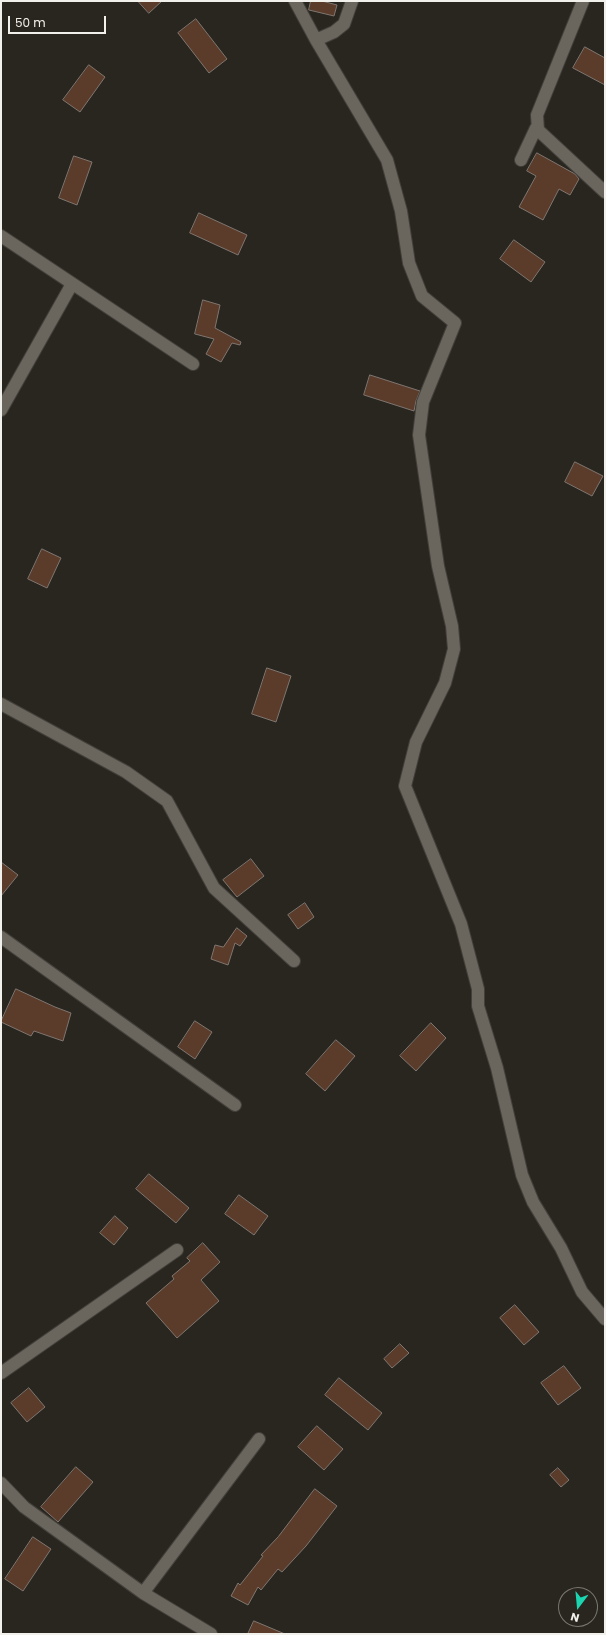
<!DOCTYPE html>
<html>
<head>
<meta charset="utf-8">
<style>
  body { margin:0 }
  #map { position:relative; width:606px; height:1635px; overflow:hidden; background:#29261f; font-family:Poppins,sans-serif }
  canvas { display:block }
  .frame { position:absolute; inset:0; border:2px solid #f2f0eb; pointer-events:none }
  .north { position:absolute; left:558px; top:1587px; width:40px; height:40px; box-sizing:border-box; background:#29261f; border:1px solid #797771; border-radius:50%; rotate:196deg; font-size:11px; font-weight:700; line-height:16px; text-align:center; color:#f2f0eb }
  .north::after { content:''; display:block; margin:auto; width:14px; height:18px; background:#1bd5b1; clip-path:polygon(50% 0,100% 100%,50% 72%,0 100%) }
  .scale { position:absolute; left:8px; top:16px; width:98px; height:18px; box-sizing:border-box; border:2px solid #f2f0eb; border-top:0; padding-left:5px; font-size:12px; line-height:14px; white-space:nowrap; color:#f2f0eb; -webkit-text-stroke:3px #29261f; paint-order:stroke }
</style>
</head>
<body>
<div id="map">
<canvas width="606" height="1635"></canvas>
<div class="frame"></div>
<div class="north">N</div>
<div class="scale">50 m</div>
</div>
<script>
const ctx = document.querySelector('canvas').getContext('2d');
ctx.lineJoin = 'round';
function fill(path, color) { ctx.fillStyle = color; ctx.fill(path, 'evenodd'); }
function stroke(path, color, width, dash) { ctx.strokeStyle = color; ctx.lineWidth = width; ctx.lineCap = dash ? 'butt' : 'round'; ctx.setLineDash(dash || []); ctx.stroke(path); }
const building = new Path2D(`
  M138,1H162L149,13Z
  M311,1H322L337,5L334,16L309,10Z
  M196,19L227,59L209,73L178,33Z
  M585,47L605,58V85L573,68Z
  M89,65L105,77L80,112L63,100Z
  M537,153L575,174L579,179L570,195L559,189L543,220L519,207L536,176L527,171Z
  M74,156L92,162L77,205L59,198Z
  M199,213L247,235L238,255L190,233Z
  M514,240L545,262L531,282L500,259Z
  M203,300L220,305L215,328L241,342L240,345L232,343L221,362L206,354L214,339L195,334Z
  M370,375L420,391L416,401L414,411L364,395Z
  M575,462L603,476L592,496L565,482Z
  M42,549L61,558L47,588L28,579Z
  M267,668L291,676L276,722L252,714Z
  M251,859L264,876L237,897L223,880Z
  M1,862L18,875L1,896Z
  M305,903L314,917L298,929L288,915Z
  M237,928L247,936L240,946L235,943L228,965L211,959L215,945L223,947Z
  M16,989L55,1007L71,1013L63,1041L34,1031L31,1036L1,1022Z
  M195,1021L212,1032L195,1059L178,1047Z
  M431,1023L446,1038L416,1071L400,1056Z
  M336,1040L355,1056L325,1091L306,1074Z
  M149,1174L189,1208L176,1223L136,1189Z
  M239,1195L268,1216L254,1235L225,1214Z
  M115,1216L128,1228L114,1245L100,1233Z
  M203,1243L220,1262L201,1280L219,1301L177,1338L146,1303L174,1279L172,1276L190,1261L187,1258Z
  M515,1305L539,1332L524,1345L500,1318Z
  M400,1344L409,1353L392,1368L384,1359Z
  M564,1366L581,1388L558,1405L541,1383Z
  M339,1378L382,1413L368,1430L325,1395Z
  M29,1388L45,1407L27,1422L11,1403Z
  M317,1426L343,1449L324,1470L298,1447Z
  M76,1467L93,1482L58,1522L41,1507Z
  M558,1468L569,1480L561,1487L550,1475Z
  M315,1489L337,1506L306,1546L282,1572L278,1569L261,1590L258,1587L248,1605L231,1596L238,1583L240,1585L263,1556L261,1555L278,1537Z
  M33,1537L51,1549L23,1591L5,1579Z
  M254,1621L285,1634H248Z`);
fill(building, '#5b3c2b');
stroke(building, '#7f7671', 1);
const minor = new Path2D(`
  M295,1L316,40L387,160L401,211L409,263L422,296L455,323L423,402L419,435L438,566L452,626L454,649L445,683L416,742L405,786L461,924L478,989V1006L497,1068L522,1175L533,1202L561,1248L582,1292L605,1319
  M583,1L537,115L538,130L605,192
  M316,40L334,32L344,24L352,1
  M521,160L536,128L538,130
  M1,236L193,364
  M1,410L72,284
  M1,704L126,772L167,801L214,888L294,961
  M1,937L235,1105
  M1,1373L177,1250
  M1,1483L24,1507L143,1593L211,1634
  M143,1593L259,1439`);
stroke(minor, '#43403b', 14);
stroke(minor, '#6a665e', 12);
</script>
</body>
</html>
